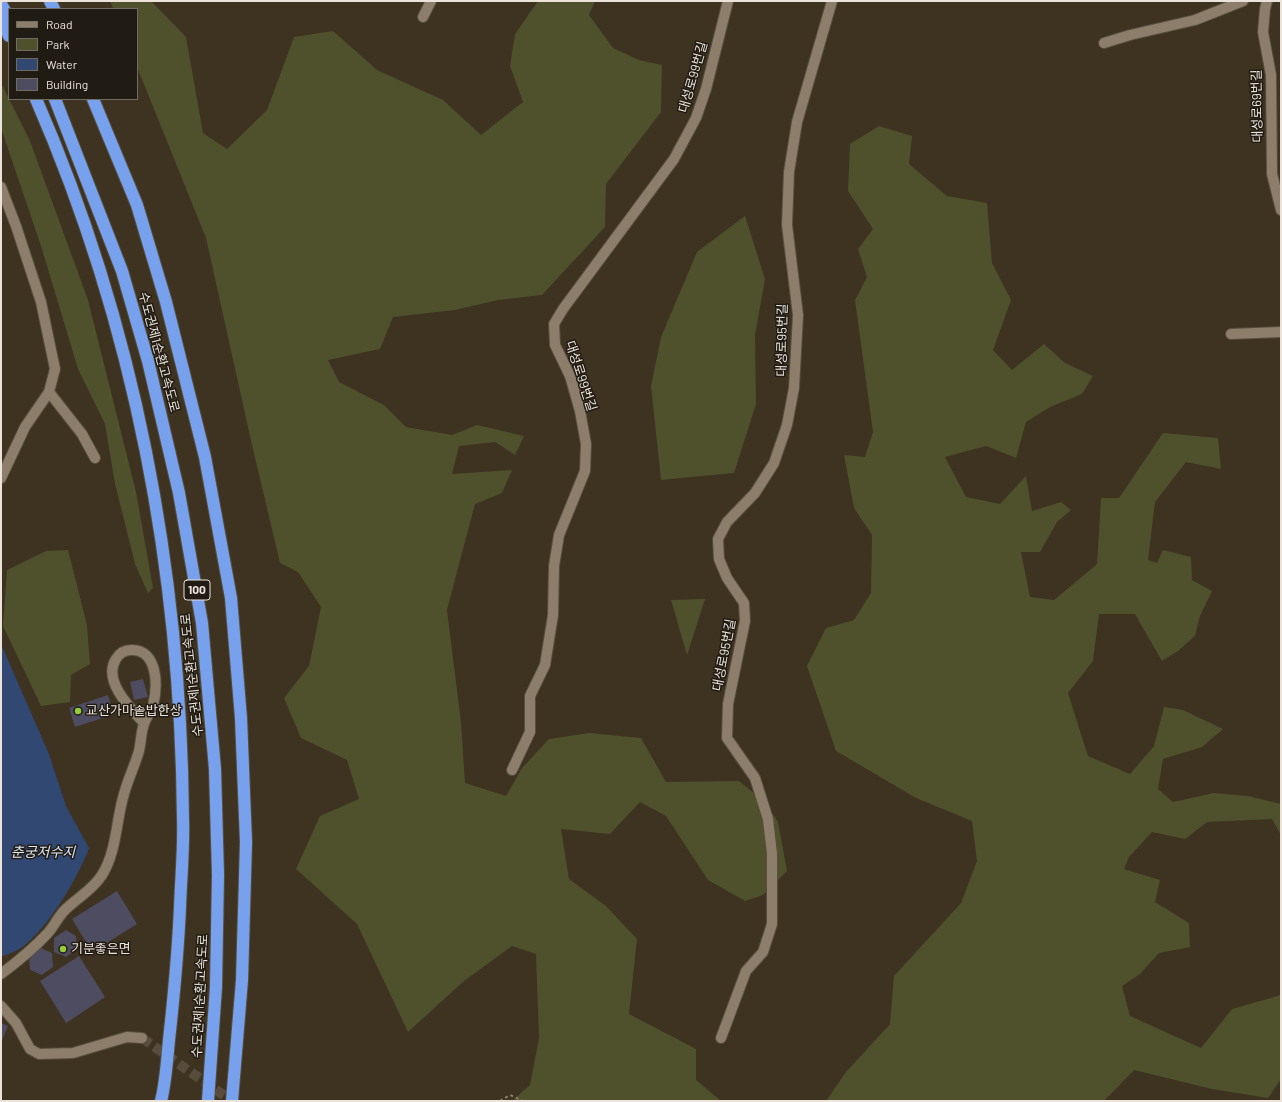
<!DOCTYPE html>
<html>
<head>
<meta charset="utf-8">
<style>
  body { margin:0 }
  #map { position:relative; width:1282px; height:1102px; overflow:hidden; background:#3e3221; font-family:Barlow,sans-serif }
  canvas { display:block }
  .frame { position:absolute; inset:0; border:2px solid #ece4da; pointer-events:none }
  .legend { position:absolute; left:8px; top:8px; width:130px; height:92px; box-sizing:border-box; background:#201b13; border:1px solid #726b63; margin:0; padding:5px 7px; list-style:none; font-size:12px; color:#ece4da }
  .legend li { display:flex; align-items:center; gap:8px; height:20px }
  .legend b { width:20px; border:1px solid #726b63 }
</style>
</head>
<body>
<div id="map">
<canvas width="1282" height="1102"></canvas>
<div class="frame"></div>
<ul class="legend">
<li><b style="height:5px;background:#8c7e6b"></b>Road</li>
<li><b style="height:11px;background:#4e512c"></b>Park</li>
<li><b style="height:11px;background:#314873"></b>Water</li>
<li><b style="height:11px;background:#4d4c60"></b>Building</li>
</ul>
</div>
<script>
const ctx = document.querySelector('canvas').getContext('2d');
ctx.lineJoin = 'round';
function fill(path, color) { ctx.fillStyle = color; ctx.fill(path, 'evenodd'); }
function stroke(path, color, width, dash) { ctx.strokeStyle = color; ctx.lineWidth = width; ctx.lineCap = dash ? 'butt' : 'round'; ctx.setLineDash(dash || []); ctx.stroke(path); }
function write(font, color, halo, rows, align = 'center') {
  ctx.font = font + ' Barlow,"Noto Sans KR",sans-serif'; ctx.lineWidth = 3; ctx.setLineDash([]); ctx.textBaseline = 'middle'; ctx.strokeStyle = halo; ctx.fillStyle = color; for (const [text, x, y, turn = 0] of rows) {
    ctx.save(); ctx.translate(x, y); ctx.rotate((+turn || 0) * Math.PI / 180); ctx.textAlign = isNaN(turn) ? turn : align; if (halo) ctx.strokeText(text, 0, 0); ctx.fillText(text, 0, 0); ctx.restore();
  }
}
fill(new Path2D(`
  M110,1H151L186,37L203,133L227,149L267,110L294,37L333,31L377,70L443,100L481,135L523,102L510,66L515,34L538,1H595L589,15L613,48L639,60L662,65L661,112L606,184L605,227L542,295L498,300L455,310L393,317L380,349L328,360L339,382L384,405L406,427L452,435L477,425L524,436L515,455L495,442L459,446L452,474L512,470L502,493L475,504L447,610L461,722L465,783L506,796L522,768L549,739L589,733L641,738L666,782L739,781L766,803L778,822L787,871L763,895L745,901L708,880L666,816L640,802L610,834L561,829L569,879L606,906L637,939L629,1014L696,1049V1080L721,1101H512L530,1085L539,1038L536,954L512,946L464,981L408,1032L357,924L296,869L320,816L359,799L347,760L301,738L284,698L309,666L321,607L298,572L280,563L252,445L206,238L137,67V9H113Z
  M1,83L30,141L88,300L136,492L153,588L148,593L135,564L115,484L105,424L78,369L41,246L1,128Z
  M879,126L912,136L909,164L947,196L987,203L992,263L1011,300L993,350L1012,370L1044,344L1065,363L1093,376L1082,394L1050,407L1026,422L1016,458L986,446L945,457L966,497L1000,504L1026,476L1032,511L1061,502L1071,510L1057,522L1040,552H1021L1030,597L1054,600L1097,564L1101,498H1119L1163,433L1218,438L1221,469L1186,462L1155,502L1148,560L1157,563L1163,550L1191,557L1192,580L1212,591L1200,616L1195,636L1178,651L1162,661L1135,614H1099L1093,661L1068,693L1088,756L1130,774L1154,746L1164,707L1183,710L1223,729L1202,747L1163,759L1158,789L1173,802L1214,793L1248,796L1281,804V835L1272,819L1207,822L1185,839L1152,832L1129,857L1124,869L1160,880L1155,902L1189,923L1190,947L1159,953L1140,974L1122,986L1130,1016L1201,1048L1232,1009L1281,995V1079L1268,1098L1212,1089L1134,1070L1104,1101H826L846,1072L890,1024L894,976L961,903L977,861L972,821L916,798L836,751L807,666L826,628L854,620L871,593L872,535L854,508L844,455L865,457L873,432L855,300L867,277L858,249L873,229L848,191L850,144Z
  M745,216L765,279L755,335L756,404L734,473L661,480L651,386L661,337L697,252Z
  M68,550L87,625L90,664L71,675L70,702L41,706L3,626L7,570L46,551Z
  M705,599L687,655L671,600Z`), '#4e512c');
fill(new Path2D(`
  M1,644L49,754L66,806L89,848C77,880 48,928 21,948C15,952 7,954 1,957Z`), '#314873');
fill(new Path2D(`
  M143,679L148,697L134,700L130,682Z
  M108,695L111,705L106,707L109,716L75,727L69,708Z
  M117,891L137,924L92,952L72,919Z
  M66,930L76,936L77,949L66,957L54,952V938Z
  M41,948L52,953L53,967L42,975L30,970L29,955Z
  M79,956L105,997L66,1023L40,981Z
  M1,1023L8,1026L1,1043Z`), '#4d4c60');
stroke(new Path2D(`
  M142,1038L232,1101`), '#584d3d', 10, [10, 5]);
const minor = new Path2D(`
  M1267,1L1265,9L1263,32L1271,75L1272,174L1281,210
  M423,17L431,1
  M1104,43L1130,35L1195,20L1243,1
  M1,187L16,226L41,302L55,369L49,392L25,427L1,478
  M1231,334L1281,332
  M49,392L82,434L95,458
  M512,770L530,732V696L545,665L553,615L554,566L559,535L585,471L586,444L580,411L570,376L555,345L554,324L563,309L674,159L696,118L706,89L728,1
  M1,974C17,962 33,949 47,934C53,928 57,919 63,912C75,899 92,891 102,875C117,851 116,820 124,794C128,779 135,765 139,751C141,742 141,732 144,724C146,717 151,712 153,705C158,686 158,649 131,650C124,650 119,654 116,659C102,681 131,709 144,723
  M1,1006L16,1023L30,1049L39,1054L73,1053L127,1037L142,1038
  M721,1038L746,971L763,952L772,924V854L768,819L755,778L727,738L728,704L745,621L744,603L727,578L719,559L718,539L727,522L755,493L774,463L787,425L794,388L798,315L787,225L789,172L797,122L832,1`);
const highway = new Path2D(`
  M50,1L54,9
  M1,4L9,18
  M1,18L9,36
  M36,99C135,326 181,572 183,819C184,848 181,878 180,907C178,951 174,995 169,1040C167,1060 166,1081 161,1101
  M55,99L122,271L148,361L179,493L202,623L215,769L218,875L216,987L208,1101
  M93,99L137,205L166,302L205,457L231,598L241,718L246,842L242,980L232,1101`);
stroke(minor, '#594f3f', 12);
stroke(highway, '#594f3f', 14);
stroke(new Path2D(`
  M500,1101L510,1095L523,1101`), '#897f71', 2, [3, 3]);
stroke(minor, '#8c7e6b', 10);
stroke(highway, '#78a1ed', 12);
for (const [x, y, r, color] of [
  [78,711,4,"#93cd3d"],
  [63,949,4,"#93cd3d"]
]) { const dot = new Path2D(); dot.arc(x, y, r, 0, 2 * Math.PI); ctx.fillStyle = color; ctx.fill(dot); stroke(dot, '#201b13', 1.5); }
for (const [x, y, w] of [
  [197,590,26]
]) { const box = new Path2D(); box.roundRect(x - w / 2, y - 10, w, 20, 3); ctx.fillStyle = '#201b13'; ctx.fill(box); stroke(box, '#ece4da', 1); }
write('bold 12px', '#ece4da', null, [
  ["100",197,590]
]);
write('13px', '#ece4da', '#201b13', [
  ["대성로99번길",693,77,-74],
  ["대성로69번길",1257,106,-91],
  ["대성로95번길",782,340,-89],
  ["수도권제1순환고속도로",159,352,75],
  ["대성로99번길",581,376,72],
  ["대성로95번길",724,655,-79],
  ["수도권제1순환고속도로",192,675,-96],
  ["수도권제1순환고속도로",200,996,-87]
]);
write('13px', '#ece4da', '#201b13', [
  ["교산가마솥밥한상",86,711],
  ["기분좋은면",71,949]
], 'left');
write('italic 14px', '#dce4f3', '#201b13', [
  ["춘궁저수지",43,852]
]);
</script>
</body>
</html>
